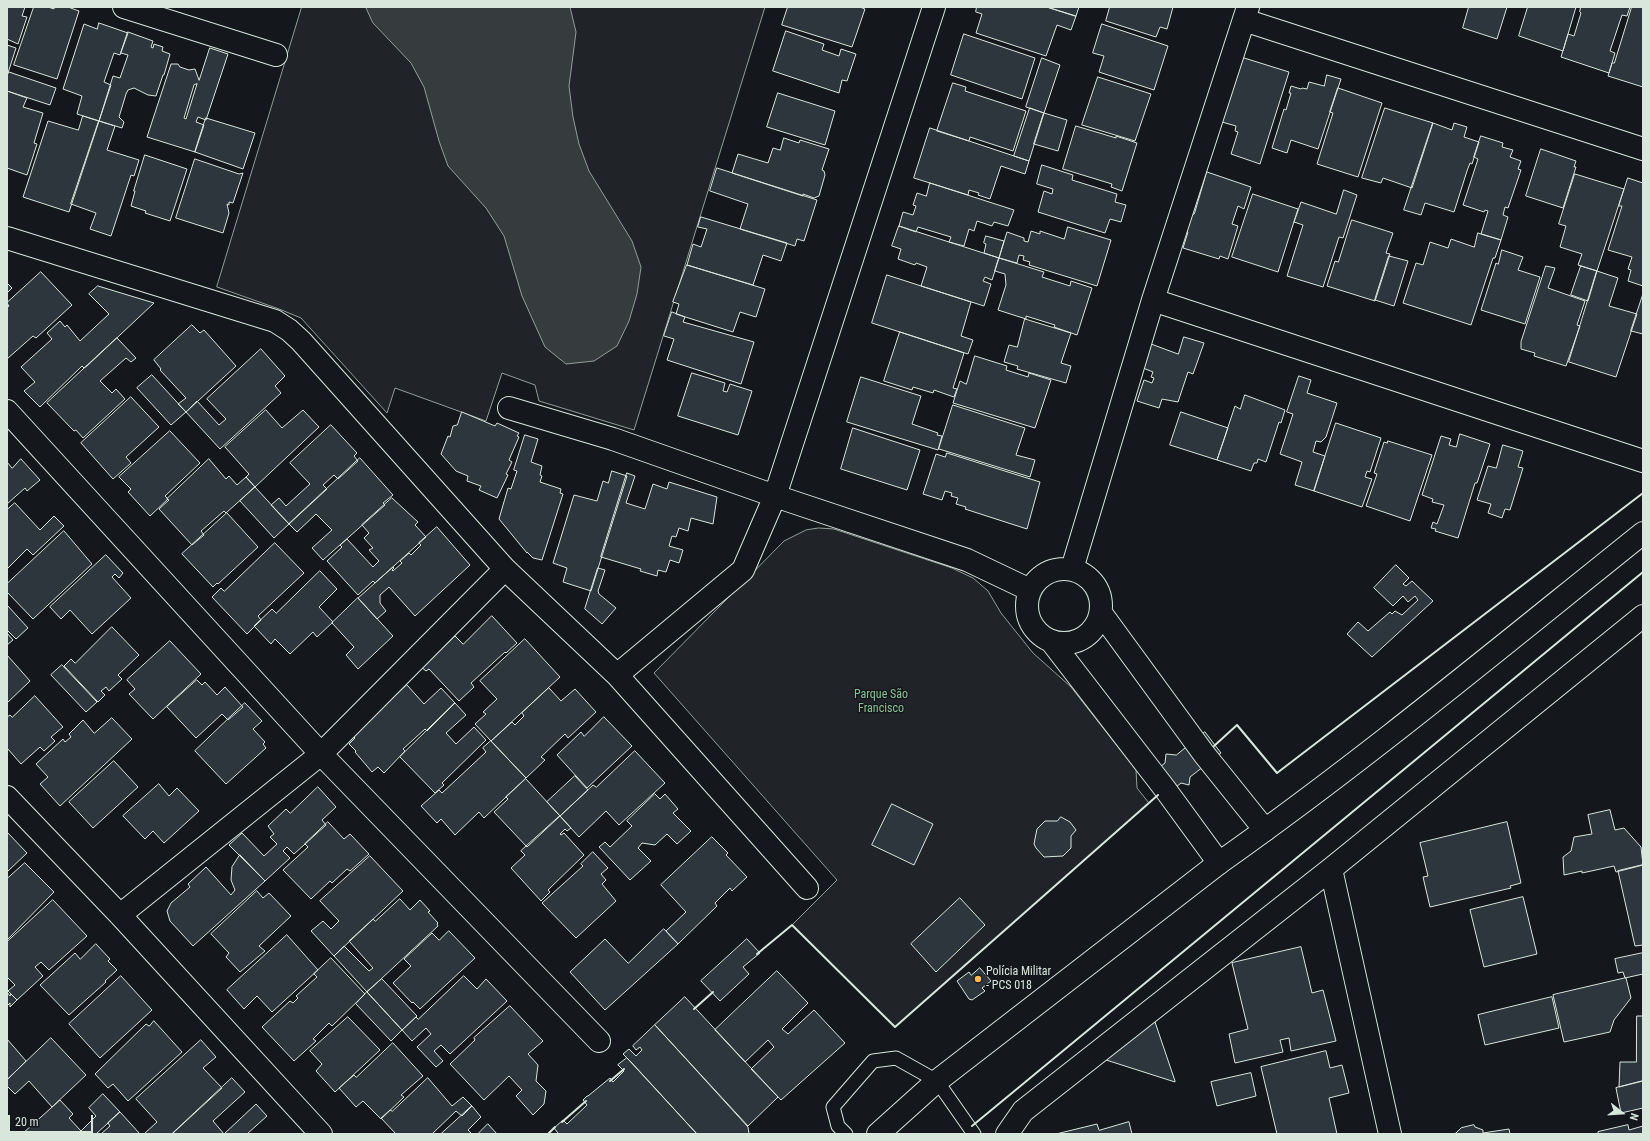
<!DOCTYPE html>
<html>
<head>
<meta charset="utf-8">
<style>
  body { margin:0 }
  #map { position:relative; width:1650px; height:1141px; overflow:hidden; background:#14181c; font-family:"Roboto Condensed",sans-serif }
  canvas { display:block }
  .frame { position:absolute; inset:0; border:8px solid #d8e6dc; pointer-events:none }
  .north { position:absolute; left:1602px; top:1093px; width:40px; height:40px; -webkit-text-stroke:3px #14181c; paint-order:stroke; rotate:107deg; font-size:11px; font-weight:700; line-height:16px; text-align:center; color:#d8e6dc }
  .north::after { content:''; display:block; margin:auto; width:14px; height:18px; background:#d8e6dc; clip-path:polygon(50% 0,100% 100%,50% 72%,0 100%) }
  .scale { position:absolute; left:8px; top:1115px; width:85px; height:18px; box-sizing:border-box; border:2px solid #d8e6dc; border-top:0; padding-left:5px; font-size:12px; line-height:14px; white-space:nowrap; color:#d8e6dc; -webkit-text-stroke:3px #14181c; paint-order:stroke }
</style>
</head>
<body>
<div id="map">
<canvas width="1650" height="1141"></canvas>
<div class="frame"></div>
<div class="north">N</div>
<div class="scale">20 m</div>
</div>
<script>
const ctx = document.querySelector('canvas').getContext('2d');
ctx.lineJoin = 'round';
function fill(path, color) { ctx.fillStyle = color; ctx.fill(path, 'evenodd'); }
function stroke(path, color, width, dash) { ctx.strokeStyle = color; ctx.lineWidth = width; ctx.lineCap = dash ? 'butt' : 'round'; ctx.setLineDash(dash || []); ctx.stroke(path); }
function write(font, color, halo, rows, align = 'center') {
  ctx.font = font + ' "Roboto Condensed",sans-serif'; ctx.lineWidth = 3; ctx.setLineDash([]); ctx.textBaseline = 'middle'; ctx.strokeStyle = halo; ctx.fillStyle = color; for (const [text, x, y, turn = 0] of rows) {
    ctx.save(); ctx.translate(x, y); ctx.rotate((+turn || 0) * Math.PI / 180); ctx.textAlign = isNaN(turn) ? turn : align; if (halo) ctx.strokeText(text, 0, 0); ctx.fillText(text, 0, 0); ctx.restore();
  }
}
const green = new Path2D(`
  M302,7H765L634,430L539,401L535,385L502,373L486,421L395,388L387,413L301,318L279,309L217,287Z
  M819,528L834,529L952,568L973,578L988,591L1001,613L1033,653L1071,687L1136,770L1137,788L1149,803L895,1027L792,925L837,880L654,673L784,541L806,530Z`);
fill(green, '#202428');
stroke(green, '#939e99', 1);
const water = new Path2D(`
  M366,7H570L576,32L569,86L573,117L579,144L589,171L632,241L641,267L637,294L629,321L617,346L594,361L566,364L545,347L522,296L504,236L486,208L448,166L439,141L424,87L411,63L373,23Z`);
fill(water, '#363b3e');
stroke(water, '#939e99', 1);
const building = new Path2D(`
  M7,7H25L22,16L27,17L18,44L7,39Z
  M34,7H48L54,9V7H68L79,11L57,79L14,65Z
  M788,7H860L865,9L852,47L782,25Z
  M977,7H1047L1076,16L1071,30L1057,25L1046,56L976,33L982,14L976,12Z
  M1047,7H1079L1076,16Z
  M1110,7H1173L1167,29L1160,27L1156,37L1106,21Z
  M1469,7H1507L1497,39L1463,28Z
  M1528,7H1576L1563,51L1519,36Z
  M1581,7H1630L1627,16L1622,15L1610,51L1615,53L1609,73L1561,57L1568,34L1574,36L1581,13L1580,12Z
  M1632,7H1643V87L1608,76L1612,63H1614Z
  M99,23L128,33L120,55L114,53L104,82L111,85L99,121L77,114L82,96L63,89L84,24L97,29Z
  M1102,24L1168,46L1154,90L1099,72L1104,56L1093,53Z
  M786,31L824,44L822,50L839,56L841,49L856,54L847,81L842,80L839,93L773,71Z
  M128,32L153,41L151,47L153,48L154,44L163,47L162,51L170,54L164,75H163L156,96L148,95L134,88L128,90L126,94L119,117L124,122L122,128L99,121L113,76L120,78L128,55L121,53Z
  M964,34L1035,58L1022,99L951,75Z
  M7,45L16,48L7,76Z
  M210,48L228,54L206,120L198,117L196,122L204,125L195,152L147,137L171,64H178L180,67L189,70L195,69L199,80ZM197,84L186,119L184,118L194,85Z
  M1241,57L1289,72L1260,164L1231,154L1238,132L1235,131L1236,126L1222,122Z
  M1042,58L1060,65L1044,113L1026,107Z
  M9,72L56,88L50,105L7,91V76Z
  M1327,75L1341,79L1318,149L1291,140L1287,153L1272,148L1284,109L1286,110L1291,93H1289L1291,86L1301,89L1302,88L1307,89L1309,82L1324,86Z
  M1098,77L1151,94L1135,141L1082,125Z
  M953,83L966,87L965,91L1026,111L1013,151L970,137L969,141L937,131Z
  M1338,88L1382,103L1358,177L1317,164L1333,113L1330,112Z
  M7,91L27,98L23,107L43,113L34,143L37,144L27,175L7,168Z
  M778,93L835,111L825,145L767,127Z
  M1030,108L1044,113L1029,161L1014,156Z
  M1385,108L1433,123L1412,188L1383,178L1381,183L1362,178Z
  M1044,113L1067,120L1058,151L1034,144Z
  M83,116L99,121L69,212L23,197L48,121L78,130Z
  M206,118L255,133L243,169L195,152Z
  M99,121L115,126L107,150L139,160L134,176L131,175L111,236L90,229L96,213L71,204Z
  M1433,123L1452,130L1454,123L1467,127L1464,137L1479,142L1472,164L1470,163L1467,171L1454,212L1425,203L1421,215L1404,210Z
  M1076,126L1116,138V136L1137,143L1122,191L1111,187L1112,184L1063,169Z
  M930,128L1029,161L1025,174L1001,166L990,199L978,195L979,193L969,190L968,195L914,178Z
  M1481,136L1503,143L1502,147L1513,150L1510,157L1521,161L1518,169L1521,170L1508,208L1505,207L1503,215L1508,217L1501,240L1481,234L1488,211L1485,210L1484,212L1463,205L1478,159L1474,157Z
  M784,138L799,143L800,140L829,149L822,170L824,171L825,175L819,196L814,198L803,194V196L732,173L738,154L768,163L773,148L780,150Z
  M1541,149L1576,161L1574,167H1576L1563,208L1526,196Z
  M145,155L187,169L170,221L145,213L146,211L131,206L135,191H134Z
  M195,159L239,174L243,173L233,203L229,202V205L227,204L229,213L223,233L176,218Z
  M1042,165L1073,175L1072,180L1117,194L1115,202L1126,205L1121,222L1110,219L1105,233L1038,212L1044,191L1052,194L1053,189L1037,184Z
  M717,168L817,200L804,241L797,239L795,246L740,229L748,204L710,191Z
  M1207,172L1251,187L1244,209L1238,206L1232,224L1238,226L1228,259L1220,256L1219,259L1183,248L1188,232L1184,228L1192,215L1194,214Z
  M1575,174L1624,189L1597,271L1578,265L1582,254L1560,247L1566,226L1559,224Z
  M1628,178L1643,183V286L1628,281L1631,270L1628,269L1632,257L1608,250L1622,206H1619Z
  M930,183L1014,210L1008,226L994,222L992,226L977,221L974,231L969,229L964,246L949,242L951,237L918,227L916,232L899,226L903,212L913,215L916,206L913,205L917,193L926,196Z
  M1344,190L1357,195L1343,238L1339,237L1323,287L1287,276L1303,225L1294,222L1301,202L1336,214Z
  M1253,194L1298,209L1278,272L1232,257Z
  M701,217L787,243L781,261L763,255L753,285L687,265L693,244L701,247L707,229L698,227Z
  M1352,220L1393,233L1386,253L1390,254L1375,301L1327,286L1335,261L1338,262Z
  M899,226L999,258L992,280L985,277L983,281L991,284L984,306L921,286L927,267L916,263L915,265L898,259L901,249L892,246Z
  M1068,227L1111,240L1097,286L1029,265L1030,262L1023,260L1024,256L1019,255L1017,263L999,258L1007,232L1024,238V241L1028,242L1031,231L1040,234V231L1064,239Z
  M1478,233L1501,240L1495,258H1493L1471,325L1403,303L1416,263L1423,265L1430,242L1448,248L1451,239L1474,247Z
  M986,236L1004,241L999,258L984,253L986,244L984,243Z
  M1502,250L1523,257L1518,270L1540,277L1525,324L1481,310L1496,263L1498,264Z
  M1389,256L1408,261L1394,306L1375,300Z
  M999,258L1044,272L1042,277L1070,286L1071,281L1092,288L1077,335L1054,327L1055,325L1026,316V319L998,310L1006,285L1005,274L995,271Z
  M687,265L765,289L756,317L740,312L733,332L676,314L679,304L673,302Z
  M1546,266L1555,268L1548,288L1585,301L1577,325L1580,326L1566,366L1534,356L1535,353L1521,349V342Z
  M1581,266L1597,271L1588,301L1571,295Z
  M1597,271L1618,278L1609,306L1637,314L1616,377L1569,362Z
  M41,272L72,305L36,338L33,336L7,359V308L9,306L7,303Z
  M887,275L971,302L961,336L973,340L968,354L872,323Z
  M7,283L12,288L7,293Z
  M98,286L154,303L87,366L84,368L82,366L40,407L24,391L35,382L21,367L52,339L47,333L60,321L65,327L67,325L80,341L109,314L89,294Z
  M1643,294V334L1631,331Z
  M672,312L685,317L683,322L754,342L741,384L667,360L674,339L664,336Z
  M1025,319L1071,333L1061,363L1071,366L1066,383L1017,369L1018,366L1004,362L1009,345L1017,347Z
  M192,325L200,333L204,330L236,366L186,412L178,404L186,398L160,370L161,369L154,360Z
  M900,332L964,353L953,388L957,389L954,397L934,390L933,393L913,387L912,390L884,381Z
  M1184,337L1204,343L1193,374L1188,372L1178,402L1162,399L1159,408L1137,401L1144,380L1152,383L1154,378L1151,377L1153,372L1143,368L1151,344L1178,354Z
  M117,338L136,358L131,362L126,358L100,381L112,393L116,389L125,399L83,438L76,430L74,431L47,403Z
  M261,349L285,376L275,386L281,393L220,449L186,412L197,401L219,425L226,419L207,399Z
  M975,356L1007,366L1006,370L1028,377L1029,373L1051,380L1035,428L953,403L960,381L966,384Z
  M692,373L725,383L723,391L727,392L730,384L752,391L738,435L678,416Z
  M152,375L186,412L171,425L137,388Z
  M1299,376L1311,380L1307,393L1337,403L1326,437L1321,442L1316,441L1313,452L1325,456L1314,491L1295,485L1302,462L1280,454L1293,414L1287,412Z
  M861,377L921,396L912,424L938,433L937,435L942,436L938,450L847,422Z
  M1245,395L1285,410L1281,423L1279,422L1266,462L1258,459L1257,463H1254L1251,471L1217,460L1235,406L1240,409Z
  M131,397L159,427L126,457L131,463L113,479L81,443Z
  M953,405L1025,428L1016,455L1035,460L1030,477L939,449Z
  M266,410L282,428L303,410L319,427L255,487L246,477L249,474L225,447Z
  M462,412L495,426L497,423L519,433L517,436L519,437L509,460L512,462L506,474L508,475L497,498L479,490L481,486L467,481L468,476L456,471L441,454L448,436L450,437L453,426L457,425Z
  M1181,412L1228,428L1217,460L1170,445Z
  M1336,423L1381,438L1370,472L1367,471L1365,477L1372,479L1362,507L1314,491Z
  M331,425L357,453L354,456L358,461L338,479L334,475L323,485L327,489L289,524L271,505L279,498L286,506L310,484L290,463Z
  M853,428L920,450L907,490L841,469Z
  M170,431L200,463L165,496L168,499L150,516L128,492L131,489L119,477Z
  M1460,434L1490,444L1477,483H1475L1458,538L1435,531L1436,529L1431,528L1433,522L1437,524L1444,505L1432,502L1433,499L1422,495L1441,436L1451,439L1449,445L1456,447Z
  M525,435L538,439L531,462L542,466L540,475L542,476L540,482L561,489L560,493L563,494L542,560L533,558L527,552V553L499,519L508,488L511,489L517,471L514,470Z
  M1388,441L1432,455L1410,521L1366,506L1377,474L1374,473L1384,442L1387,443Z
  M1503,445L1523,451L1518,467L1523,468L1510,510L1505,509L1502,518L1488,513L1491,504L1477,500L1488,466L1496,468Z
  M947,453L1040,482L1027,529L965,509L966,507L956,504L958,498L951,496L952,493L945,491L942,500L923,494L936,454L945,457Z
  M360,458L393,495L383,503L385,505L323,560L312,548L332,530L316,514L297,532L289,524Z
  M21,459L40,480L27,491L25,488L7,504V462L12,468Z
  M209,459L226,479L229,476L237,485L246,477L255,487L226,513L224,511L201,531L204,535L192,545L159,509L169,500L167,499Z
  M612,471L627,476L591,591L563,582L567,568L553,563L574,495L597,501L603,481L608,483Z
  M627,473L635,476L626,503L645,509L653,484L667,489L669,482L717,497L713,524L691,518L688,531L679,528L676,537L672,536L669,546L683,550L679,563L670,560L666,572L658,570L657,576L640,571L641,569L601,557Z
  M255,487L289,524L274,538L240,501Z
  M392,498L418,522L415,525L426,537L375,583L373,581L358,595L327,561L342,547L340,545L347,539L373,567L379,561L369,550L373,548L364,538L369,533L362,525Z
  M15,503L40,530L54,516L64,526L33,555L27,549L7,569V510Z
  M227,513L258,547L218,584L217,583L213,587L182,554Z
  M437,527L470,565L415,616L389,587L380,595V603L386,611L377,619L358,598L393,567L394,568L392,570L393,571L402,563L400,561L409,553L411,555L421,545L419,543Z
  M64,531L92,564L33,619L7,592V584Z
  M275,543L304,573L258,616L261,620L247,634L212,597L221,588L224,591Z
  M106,555L123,573L119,578L115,574L112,577L131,598L92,634L70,610L61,619L50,607Z
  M1396,565L1409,578L1403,584L1406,586L1412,581L1433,601L1372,657L1347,634L1358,622L1368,631L1390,612L1392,614L1395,611L1402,615L1418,600L1415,596L1408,602L1403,596L1393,606L1374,588Z
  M598,568L605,570L598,591L599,594L616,608L602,624L585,609Z
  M320,571L337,589L319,607L333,622L317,637L313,632L290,654L275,639L271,644L254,626L272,609L276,613Z
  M358,598L393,636L358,669L346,655L354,647L332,623Z
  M7,605L28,628L16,639L7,630Z
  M492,616L517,643L506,653L505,652L471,683L474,687L459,701L429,669L426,671L421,667L455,636L463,644Z
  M112,627L139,655L118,675L122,679L109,691L106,687L101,691L105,695L98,702L64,666L71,659L75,663Z
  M7,633L13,640L7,645Z
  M525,639L560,677L491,741L475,724L486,714L483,712L497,699L480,681Z
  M170,641L201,674L153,719L129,694L135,689L127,680Z
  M7,655L30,681L7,703Z
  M62,665L97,702L86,712L51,675Z
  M197,680L202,685L205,682L217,695L225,687L243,707L228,720L222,714L196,738L167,707Z
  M407,685L424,704L441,688L455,703L427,731L425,729L403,749L405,751L384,773L378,767L372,772L355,752L356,751L349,744L355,738L353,736Z
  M549,688L561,701L575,689L596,712L568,738L565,734L541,757L545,760L526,778L491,741L512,722L515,725L524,716L522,713Z
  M35,696L63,727L51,737L55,741L44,751L40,747L21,764L7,748V717L10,715L12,717Z
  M245,703L262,721L253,729L265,742L263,744L266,748L226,784L195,751Z
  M455,703L466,715L446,733L456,744L474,727L486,740L442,783L444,785L435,793L400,757Z
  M604,717L632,746L587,788L557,755L581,732L584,736Z
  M112,718L132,739L60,806L40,784L48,777L36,764L63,739L65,742L71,737L69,734L83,720L94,733Z
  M1205,732L1221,753L1190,777L1189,785L1181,783L1160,800L1144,779L1165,763L1166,754L1176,755Z
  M491,741L526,778L484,818L479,812L455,835L441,819L437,823L421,806L439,790L442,793L486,752L483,748Z
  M635,751L665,783L619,825L606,811L579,837L560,816L593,785L596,787Z
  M114,761L138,787L93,828L69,802Z
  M575,776L588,790L560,816L547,802Z
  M526,779L560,816L527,847L494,812L508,799L506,797Z
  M159,784L169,796L177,788L199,811L164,843L153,831L145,839L123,816Z
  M318,787L336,807L322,820L326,825L294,854L287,847L283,851L290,858L265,881L229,845L242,833L264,856L277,844L270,837L274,834L268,826L286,809L290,813Z
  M655,794L660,799L665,794L678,809L673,813L691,831L677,844L667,834L655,845L642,843L638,848L651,861L630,880L599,847L605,842L610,847L632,826L627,821Z
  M892,804L933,824L914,865L872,845Z
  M1610,810L1615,830L1624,828L1641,847L1643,865L1616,872L1614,866L1582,873V871L1564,875L1563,857L1571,851L1574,837L1592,834L1588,815Z
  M560,816L571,828L567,831L565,829L560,834L561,835L564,833L584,855L548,890L550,892L541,901L511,868L525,855L521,851Z
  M1061,817L1070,822L1076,830L1071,836V848L1063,856L1044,857L1036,848L1034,844L1037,829L1045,821H1057Z
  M328,822L344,839L350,834L351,835L369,854L350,871L347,869L332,883L330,881L311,899L283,870L308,847L305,844Z
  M1507,822L1521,883L1510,886L1511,888L1430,907L1423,877L1428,876L1420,843Z
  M7,832L27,853L7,872Z
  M712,837L728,853L726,855L747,877L732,891L730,888L715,903L717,906L678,944L666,931L686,912L661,885Z
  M593,852L608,868L601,874L606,880L602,884L616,901L576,938L542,903L583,866L581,864Z
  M240,855L265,881L193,946L170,921L167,911L171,903L190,887L188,884L206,867L231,895L235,890L231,880L232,867Z
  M370,856L403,891L334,956L311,931L323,921L331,929L339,921L320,901Z
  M25,863L54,892L7,940V879Z
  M1643,865V945L1635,946L1618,871Z
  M257,891L263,898L269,893L291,916L259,946L265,951L240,972L226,957L229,953L211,934Z
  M1523,897L1537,954L1484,967L1470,910Z
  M960,898L985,925L936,972L911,944Z
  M400,899L410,910L420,900L430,911L428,912L438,923L437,924L438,926L367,992L334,956L344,946L369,971L373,968L349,941L373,919L375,921Z
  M53,900L87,936L49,970L41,962L35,967L43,976L17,1000L8,991L15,985L7,977V942Z
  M664,929L678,944L605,1010L570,972L605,939L628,963Z
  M449,931L475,958L420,1009L413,1002L412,1003L393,983L411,966L404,959L432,933L439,940Z
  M287,935L318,970L272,1012L257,996L244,1009L227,990Z
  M747,939L760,953L743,967L749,974L720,1001L701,981Z
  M96,944L110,959L108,961L117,970L105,981L106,982L69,1015L40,985L75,953L80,959Z
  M1301,947L1312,993L1323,990L1336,1041L1291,1051L1289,1038L1280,1040L1283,1052L1235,1063L1229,1034L1248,1029L1232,963Z
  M1643,953V974L1625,978L1623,972L1618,973L1615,959Z
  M331,958L365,994L332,1026L329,1023L313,1039L316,1041L294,1061L262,1027L290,1001L293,1003L298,998L296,996L317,977L314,974Z
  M980,968L991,981L982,988L985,991L972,1000L969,999L957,981L969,972L971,975Z
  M777,971L808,1003L782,1029L788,1034L814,1010L845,1043L781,1100L751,1069L774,1047L768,1040L745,1062L715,1030Z
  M121,976L152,1010L100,1058L69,1024Z
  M464,976L477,989L486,979L507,1001L450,1054L441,1045L434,1051L443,1061L436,1067L417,1047L431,1034L426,1028L412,1041L402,1030L416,1017L418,1019Z
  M1626,978L1631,998L1614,1020L1610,1032L1564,1042L1553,995Z
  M382,979L417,1016L402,1030L367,992Z
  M7,992L10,996L11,994L17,1000L10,1007V1003L7,1006Z
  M367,992L402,1030L391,1041L356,1004Z
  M685,997L778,1097L748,1126L655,1025Z
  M1552,997L1559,1028L1485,1045L1478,1015Z
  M510,1006L543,1041L528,1054L538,1065L536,1081L546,1091L544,1104L533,1115L516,1096L522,1090L509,1076L484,1100L450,1064L475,1040L474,1038Z
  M1637,1016H1643V1081L1619,1087L1620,1062H1636Z
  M348,1017L380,1050L335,1092L316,1071L322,1064L310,1051Z
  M1154,1019L1175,1081V1082L1103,1059Z
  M154,1021L182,1052L128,1101L113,1084L108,1088L95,1074L146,1024L149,1026Z
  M655,1025L748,1127L749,1134H697L627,1058L623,1054L629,1049L636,1056L642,1050L640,1047L636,1050L633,1046Z
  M51,1038L86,1075L52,1107L29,1081L15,1094L7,1086V1080Z
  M7,1039L26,1061L7,1080Z
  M201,1040L216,1057L203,1068L222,1088L172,1134H144L157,1122L136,1099Z
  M393,1043L423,1076L401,1095L404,1097L381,1119L363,1101L356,1107L339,1088L354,1075L356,1077Z
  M1326,1051L1330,1068L1342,1065L1349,1093L1329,1098L1337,1134H1277L1261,1067Z
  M627,1058L632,1063L697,1134H556L558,1133L554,1128L563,1120L567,1124L587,1105L583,1100L587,1096H588L610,1078L613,1082L624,1071L618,1065Z
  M1251,1073L1256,1096L1217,1106L1211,1082Z
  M232,1078L245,1092L213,1121L224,1134L256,1104L267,1116L247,1134H172Z
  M428,1078L452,1106L463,1097L472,1106L462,1116L456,1111L432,1134H396L381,1118L390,1110L392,1111Z
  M1643,1081V1108L1621,1113L1616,1088Z
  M103,1094L120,1112L96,1134H22L60,1100L73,1114L69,1118L81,1131L96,1116L89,1108Z
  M472,1106L481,1117L468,1130L472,1134H441Z
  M120,1112L140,1134H101L110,1126L108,1123Z
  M1129,1122L1132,1134H1056L1097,1124L1099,1130Z
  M488,1124L497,1134H478Z
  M1474,1125L1475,1127L1483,1130V1133L1509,1129L1510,1134H1454L1456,1133L1461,1128Z
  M1628,1125L1629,1130L1643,1126V1134H1598V1132Z`);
fill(building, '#2c363c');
stroke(building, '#d8e6dc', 1);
const service = new Path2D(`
  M846,1134L838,1126L833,1107L873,1061L896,1058L937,1081L974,1134`);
const minor = new Path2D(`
  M124,7L276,55
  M1244,20L1643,149
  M7,238L275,321L289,330L301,341L505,569L617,675L807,888
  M1153,300L1643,461
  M509,408L613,439L775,496L967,560L1030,590
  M7,411L321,754L599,1041
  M1072,569L1153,300L1248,7
  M1027 606a37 37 0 1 1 74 0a37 37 0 1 1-74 0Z
  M1101,613L1204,754L1265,830
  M1051,641L1165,789L1219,863
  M617,675L743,570L775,496L934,7
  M7,797L120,915L321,1134
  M1331,869L1390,1134
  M120,915L321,754L505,569
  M1007,1134L1023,1111L1331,869L1643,616`);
const tertiary = new Path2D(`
  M878,1134L937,1081L1219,863C1365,760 1503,645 1643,533`);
stroke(service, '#d8e6dc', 15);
stroke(minor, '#d8e6dc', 24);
stroke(tertiary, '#d8e6dc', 24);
stroke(service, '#14181c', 13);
stroke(minor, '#14181c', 22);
stroke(tertiary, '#14181c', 22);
stroke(new Path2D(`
  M1214,746L1237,725L1277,773L1643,493
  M757,954L792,925L895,1027L1158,795
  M694,1009L713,992
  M610,1081L624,1069
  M562,1122L586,1101
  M972,1126L1643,572
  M548,1134L555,1127`), '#d8e6dc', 2);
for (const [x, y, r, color] of [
  [978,979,4,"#ffb74d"]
]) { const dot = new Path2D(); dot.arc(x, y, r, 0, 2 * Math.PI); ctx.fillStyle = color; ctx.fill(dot); stroke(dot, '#14181c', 1.5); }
write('12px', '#8ac095', '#14181c', [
  ["Parque São",881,695],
  ["Francisco",881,709]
]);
write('12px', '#d8e6dc', '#14181c', [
  ["Polícia Militar",986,972],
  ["- PCS 018",986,986]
], 'left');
</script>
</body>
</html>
